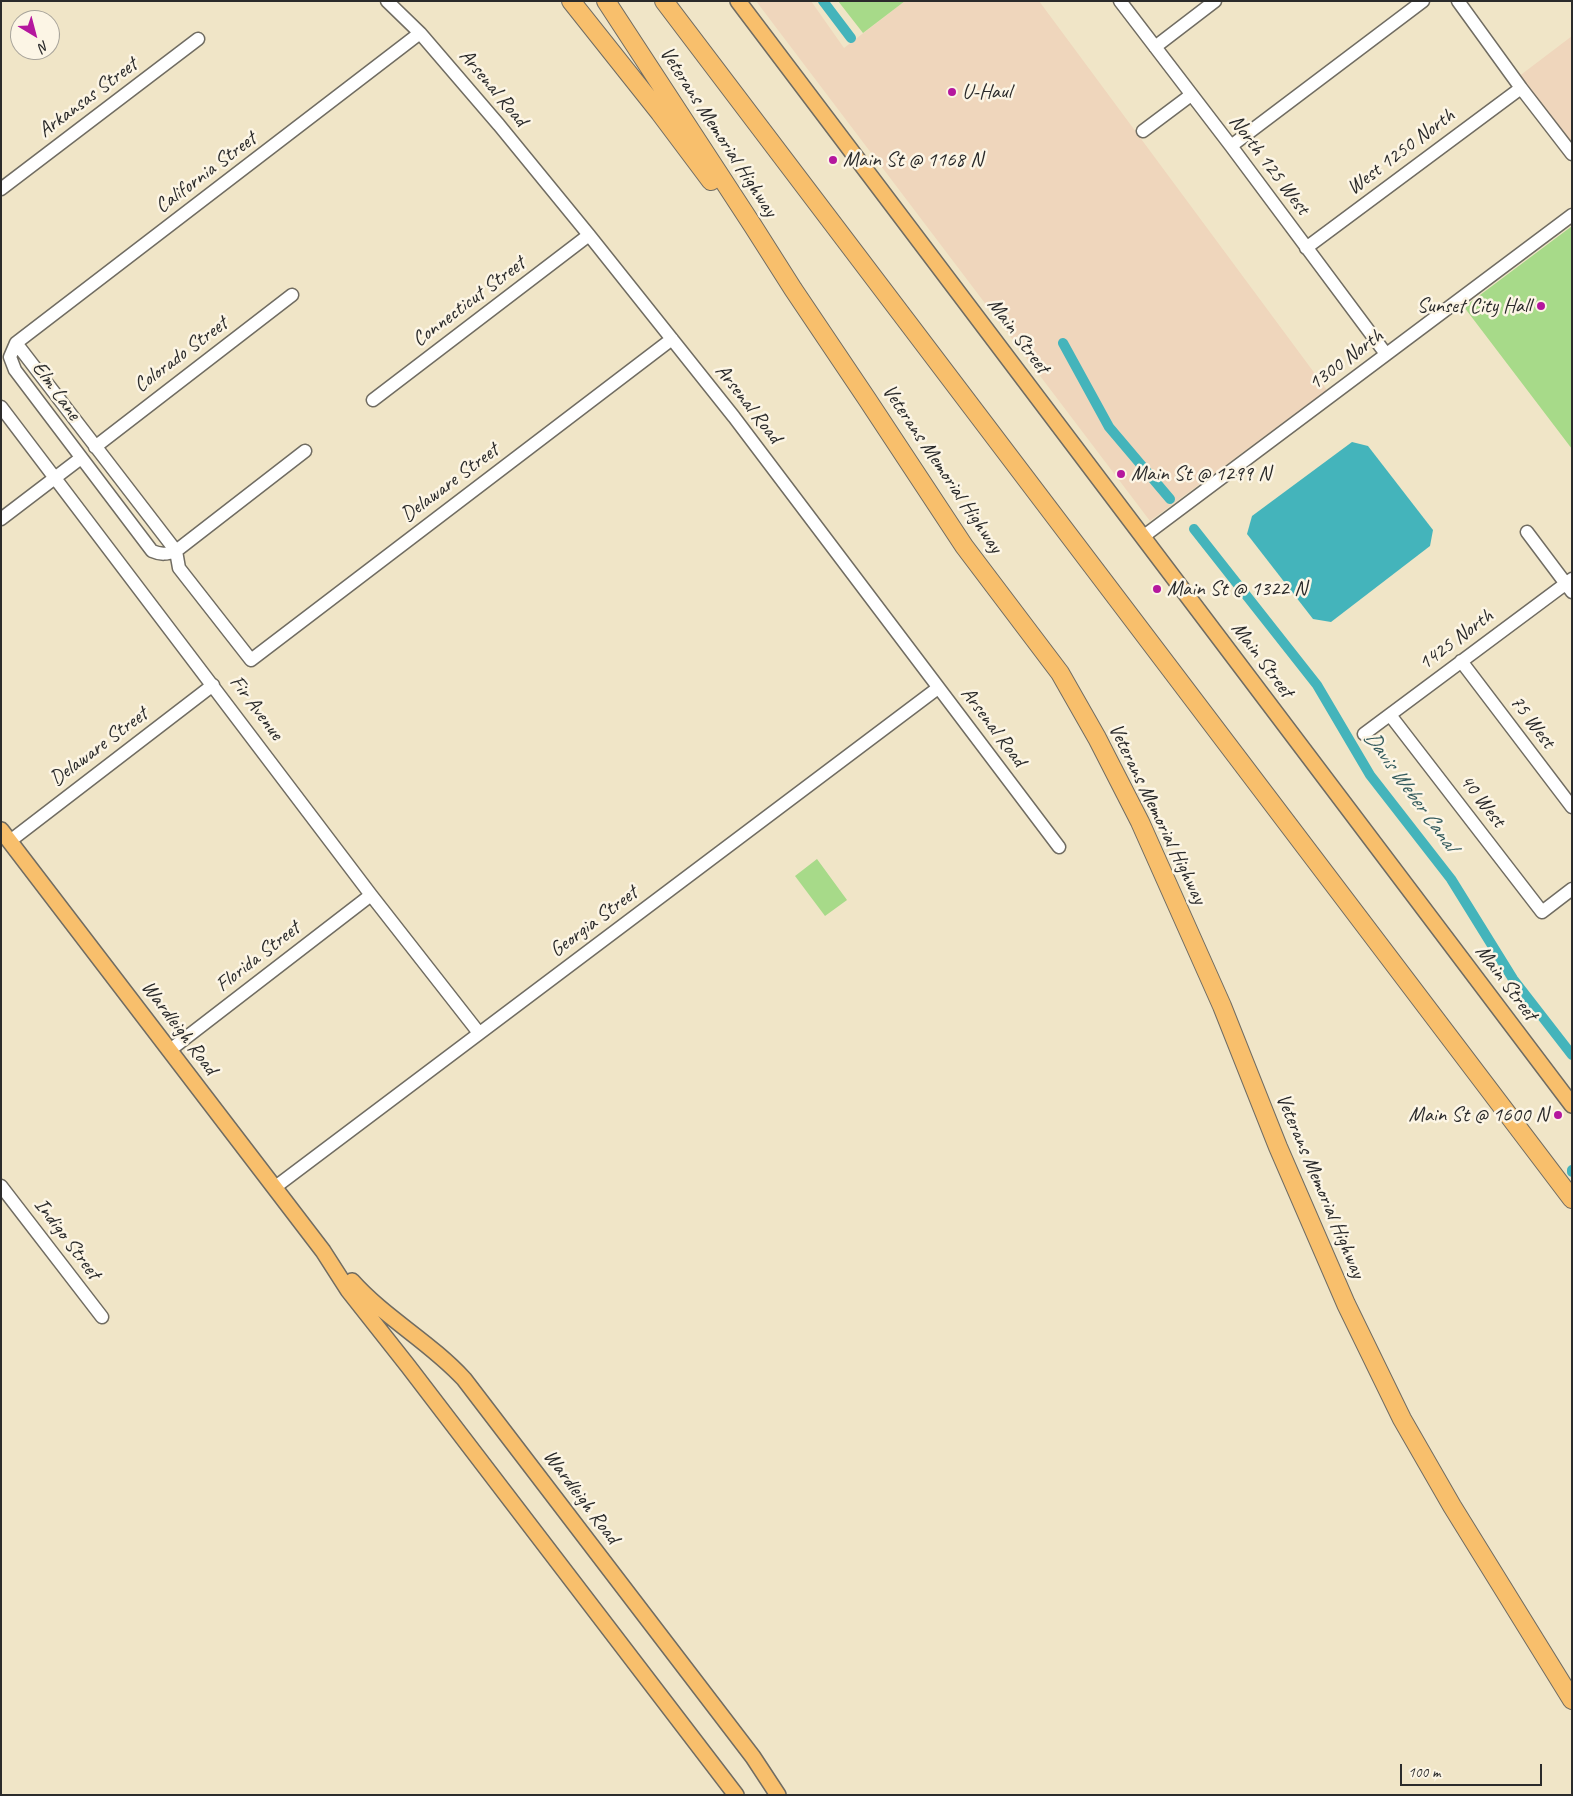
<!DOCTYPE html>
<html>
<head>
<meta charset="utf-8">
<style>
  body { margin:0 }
  #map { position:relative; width:1573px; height:1796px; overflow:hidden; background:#f0e5c7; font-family:Caveat,sans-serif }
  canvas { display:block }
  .frame { position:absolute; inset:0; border:2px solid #2b2b2b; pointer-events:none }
  .north { position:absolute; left:10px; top:10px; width:50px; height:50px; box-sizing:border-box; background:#fcf5e5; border:1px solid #a8a49b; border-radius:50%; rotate:143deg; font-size:14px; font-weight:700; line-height:20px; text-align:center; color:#2b2b2b }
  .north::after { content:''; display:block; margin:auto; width:18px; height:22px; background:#b5179e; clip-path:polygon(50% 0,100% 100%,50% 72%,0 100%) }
  .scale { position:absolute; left:1400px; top:1764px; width:142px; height:22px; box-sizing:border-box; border:2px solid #2b2b2b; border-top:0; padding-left:6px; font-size:15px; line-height:18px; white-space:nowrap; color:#2b2b2b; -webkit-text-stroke:4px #fcf5e5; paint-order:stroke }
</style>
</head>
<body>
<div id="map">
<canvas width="1573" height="1796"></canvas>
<div class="frame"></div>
<div class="north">N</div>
<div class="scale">100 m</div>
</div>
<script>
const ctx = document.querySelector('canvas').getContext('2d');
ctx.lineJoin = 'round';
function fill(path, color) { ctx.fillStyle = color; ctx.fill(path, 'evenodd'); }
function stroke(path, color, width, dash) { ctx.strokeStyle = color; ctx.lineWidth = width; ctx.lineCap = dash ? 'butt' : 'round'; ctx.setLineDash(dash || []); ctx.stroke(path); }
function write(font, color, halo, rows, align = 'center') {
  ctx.font = font + ' Caveat,sans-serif'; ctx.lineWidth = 5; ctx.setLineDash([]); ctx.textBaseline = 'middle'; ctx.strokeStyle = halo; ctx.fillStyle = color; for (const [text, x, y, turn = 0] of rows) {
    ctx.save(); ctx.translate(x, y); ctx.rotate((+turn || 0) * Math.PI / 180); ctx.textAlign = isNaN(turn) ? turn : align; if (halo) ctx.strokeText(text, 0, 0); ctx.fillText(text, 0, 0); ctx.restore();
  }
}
fill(new Path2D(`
  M756,1H811L844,48L905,1H1039L1327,390L1150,521Z
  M1572,36V152L1518,77Z`), '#efd6bc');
fill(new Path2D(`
  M838,1H905L863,33Z
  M1572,226V449L1464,307Z
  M817,859L847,900L825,916L795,876Z`), '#a7da89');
fill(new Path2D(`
  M1352,442L1368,446L1433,530L1430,546L1331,622L1313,619L1247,534L1252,516Z`), '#44b4bb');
stroke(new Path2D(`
  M823,1L851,38
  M1063,343L1109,427L1170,499
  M1194,529L1317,685L1370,775L1451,879L1513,979L1572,1055
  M1572,1172V1170`), '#44b4bb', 10);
const minor = new Path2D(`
  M387,1L420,33L499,125L589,235L734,417L1059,847
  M1120,1L1231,146L1386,354
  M1458,1L1521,88L1572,154
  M1155,47L1215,1
  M1143,131L1191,95
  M1231,146L1423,1
  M1,189L198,39
  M1306,248L1521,88
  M16,343L176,551L179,568L251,660L672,339
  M16,343L420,33
  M16,343L10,357L15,370L152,551C161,555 167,554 176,551L305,451
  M373,400L589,235
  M1,407L371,895L479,1033
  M95,447L292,295
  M1,519L81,458
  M1527,532L1572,592
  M1144,536L1572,215
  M1461,661L1572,807
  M1390,715L1542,912L1572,889
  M1364,734L1572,579
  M10,841L213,685
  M170,1050L371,895
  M1,1186L102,1317
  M274,1188L938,688`);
const major = new Path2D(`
  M738,1L1572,1105
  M1,830L323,1251L348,1290L408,1366L736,1795
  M352,1281C385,1318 430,1342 464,1379L753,1757L778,1795`);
const highway = new Path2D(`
  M571,1L660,113L711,181
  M606,1L753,226L793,289L867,399L964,546L1060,673L1097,738L1140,822L1222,1006L1278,1147L1346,1304L1402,1419L1452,1506L1572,1700
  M664,1L1572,1199`);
stroke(minor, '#706c62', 15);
stroke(major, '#706c62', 18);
stroke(highway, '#706c62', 20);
stroke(minor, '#fff', 12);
stroke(major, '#f8bf6c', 15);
stroke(highway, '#f8bf6c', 18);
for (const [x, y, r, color] of [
  [952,92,5,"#b5179e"],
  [833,160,5,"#b5179e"],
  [1541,306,5,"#b5179e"],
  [1121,474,5,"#b5179e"],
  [1157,589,5,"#b5179e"],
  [1558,1115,5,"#b5179e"]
]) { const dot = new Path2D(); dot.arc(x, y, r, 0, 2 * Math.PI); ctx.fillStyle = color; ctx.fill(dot); stroke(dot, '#fcf5e5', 2); }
write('21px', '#2b2b2b', '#fcf5e5', [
  ["Arsenal Road",493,88,50],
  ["Arkansas Street",88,98,-37],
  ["Veterans Memorial Highway",718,132,57],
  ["West 1250 North",1401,152,-37],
  ["North 125 West",1269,165,53],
  ["California Street",206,173,-37],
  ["Connecticut Street",469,302,-37],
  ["Main Street",1018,336,53],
  ["Colorado Street",181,355,-37],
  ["1300 North",1346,360,-37],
  ["Elm Lane",56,391,54],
  ["Arsenal Road",748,404,52],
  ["Veterans Memorial Highway",942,469,56],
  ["Delaware Street",450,483,-37],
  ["1425 North",1456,640,-37],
  ["Main Street",1262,660,53],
  ["Fir Avenue",256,708,53],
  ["75 West",1532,722,53],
  ["Arsenal Road",993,727,53],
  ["Delaware Street",99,747,-37],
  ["40 West",1482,801,52],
  ["Veterans Memorial Highway",1157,814,64],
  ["Georgia Street",594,922,-37],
  ["Florida Street",258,957,-38],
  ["Main Street",1506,983,53],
  ["Wardleigh Road",179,1028,53],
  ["Veterans Memorial Highway",1320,1186,67],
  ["Indigo Street",67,1239,53],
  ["Wardleigh Road",581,1497,53]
]);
write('21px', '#2b2b2b', '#fcf5e5', [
  ["U-Haul",962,92],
  ["Main St @ 1168 N",843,160],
  ["Sunset City Hall",1531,306,"right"],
  ["Main St @ 1299 N",1131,474],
  ["Main St @ 1322 N",1167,589],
  ["Main St @ 1600 N",1548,1115,"right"]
], 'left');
write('italic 22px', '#345b5d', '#fcf5e5', [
  ["Davis Weber Canal",1410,791,54]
]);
</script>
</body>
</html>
